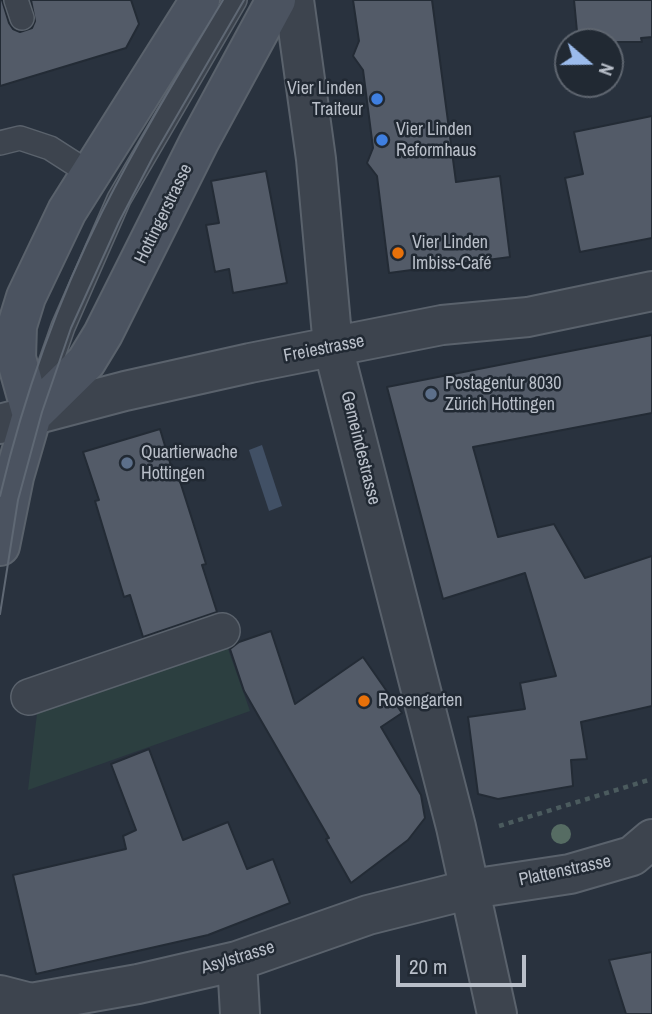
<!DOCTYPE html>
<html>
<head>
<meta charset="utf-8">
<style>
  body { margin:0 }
  #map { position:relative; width:652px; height:1014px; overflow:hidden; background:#29323e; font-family:"Archivo Narrow",sans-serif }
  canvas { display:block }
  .north { position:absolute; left:554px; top:28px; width:70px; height:70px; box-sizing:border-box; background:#212933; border:2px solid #5e656f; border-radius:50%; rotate:110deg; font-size:19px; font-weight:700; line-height:28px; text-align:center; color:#b9bfc9 }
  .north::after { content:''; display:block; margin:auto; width:24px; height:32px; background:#9bbbec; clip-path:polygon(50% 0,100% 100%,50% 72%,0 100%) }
  .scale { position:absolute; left:396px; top:955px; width:130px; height:32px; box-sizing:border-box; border:4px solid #b9bfc9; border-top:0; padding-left:9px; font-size:21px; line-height:24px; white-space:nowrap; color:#b9bfc9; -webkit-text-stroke:5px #212933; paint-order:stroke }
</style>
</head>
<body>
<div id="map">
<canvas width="652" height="1014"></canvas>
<div class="north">N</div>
<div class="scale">20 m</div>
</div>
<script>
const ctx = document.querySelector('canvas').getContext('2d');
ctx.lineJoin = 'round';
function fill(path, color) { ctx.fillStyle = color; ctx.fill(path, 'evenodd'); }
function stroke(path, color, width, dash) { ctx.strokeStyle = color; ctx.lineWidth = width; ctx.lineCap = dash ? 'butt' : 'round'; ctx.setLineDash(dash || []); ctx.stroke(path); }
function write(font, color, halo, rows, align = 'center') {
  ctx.font = font + ' "Archivo Narrow",sans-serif'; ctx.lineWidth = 5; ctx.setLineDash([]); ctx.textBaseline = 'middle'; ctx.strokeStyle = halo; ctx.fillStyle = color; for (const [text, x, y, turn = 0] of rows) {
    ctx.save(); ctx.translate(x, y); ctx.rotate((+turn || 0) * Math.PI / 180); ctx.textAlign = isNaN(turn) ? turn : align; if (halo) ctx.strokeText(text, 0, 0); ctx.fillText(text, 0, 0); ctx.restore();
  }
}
fill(new Path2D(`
  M226,643L250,711L28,790L38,705Z`), '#2c3f40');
fill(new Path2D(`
  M262,445L282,506L269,511L249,450Z`), '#415065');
const building = new Path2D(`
  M0,0H2L9,23L13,29L20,32L32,28L35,21L31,0H131L139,24L126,48L0,86Z
  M353,0H432L456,182L500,176L510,257L389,273L377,176L367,163L373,148L363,70L353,56L359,41Z
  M574,0H652V37L641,38L642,42H578Z
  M652,116V238L580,252L565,178L583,174L574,132Z
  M266,171L287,283L233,293L229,269L215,272L206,225L219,223L211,181Z
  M652,335V413L473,447L498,537L554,524L585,578L652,556V706L581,722L587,759L571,760L573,786L498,799L478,794L468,717L525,709L520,683L556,676L525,573L443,599L387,387Z
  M160,429L174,476L178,475L192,519L206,564L202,565L217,612L143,637L130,595L124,597L95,501L99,500L83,452Z
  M271,631L295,704L363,657L402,713L381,727L421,795L425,818L408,840L351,883L326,839L329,838L244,691L230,649L239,642Z
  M149,749L183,840L228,822L247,869L273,859L290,903L208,935L36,974L13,875L126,849L123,836L136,830L111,764Z
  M652,952V1014H626L609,960Z`);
fill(building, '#535b68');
stroke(building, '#232b35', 2);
const service = new Path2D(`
  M16,0L22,18
  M0,143L20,138L50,148L89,173
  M37,401L63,327L119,199L235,0`);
const pedestrian = new Path2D(`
  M29,697L222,631`);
const minor = new Path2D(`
  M294,0L316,159L333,347L456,827L497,1014
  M0,424L125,391L250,363L442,325L528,317L652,291
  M237,961L240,1014
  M0,995L31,1003L138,984L237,961L368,915L471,889L570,874L632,856L652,839`);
const secondary = new Path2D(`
  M32,415L86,362L103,334L199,142L276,0
  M0,546L14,477L32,415L16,358L17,326L26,297L67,211L200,0`);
stroke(service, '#5a626c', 26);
stroke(pedestrian, '#5a626c', 38);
stroke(minor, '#5a626c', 42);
stroke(secondary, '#5a626c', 42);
stroke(new Path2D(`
  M499,826L652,779`), '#4b5b5e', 4.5, [5, 5]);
stroke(service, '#3d444e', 23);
stroke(pedestrian, '#3d444e', 35);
stroke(minor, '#3d444e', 38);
stroke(secondary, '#4b5360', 38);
stroke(new Path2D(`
  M0,496C23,399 57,302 102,212C139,139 181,70 223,0
  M0,614L18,500L42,412L71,328L119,222L153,157L244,0`), '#5f6874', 2);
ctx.fillStyle = '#566c63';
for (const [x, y] of [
  [561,834]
]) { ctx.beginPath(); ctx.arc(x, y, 10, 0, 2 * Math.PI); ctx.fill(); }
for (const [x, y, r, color] of [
  [377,99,7,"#3f7fe0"],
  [382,140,7,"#3f7fe0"],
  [398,253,7,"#e8710a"],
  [431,394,7,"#5c6f8a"],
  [127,463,7,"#5c6f8a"],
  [364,701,7,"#e8710a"]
]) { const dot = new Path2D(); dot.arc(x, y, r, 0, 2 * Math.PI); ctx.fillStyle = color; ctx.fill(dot); stroke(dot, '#212933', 2.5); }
write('18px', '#b9bfc9', '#212933', [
  ["Vier Linden",363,89,"right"],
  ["Traiteur",363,110,"right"],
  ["Vier Linden",396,130],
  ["Reformhaus",396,151],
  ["Vier Linden",412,243],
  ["Imbiss-Café",412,264],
  ["Postagentur 8030",445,384],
  ["Zürich Hottingen",445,405],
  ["Quartierwache",141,453],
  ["Hottingen",141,474],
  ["Rosengarten",378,701]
], 'left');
write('18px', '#b9bfc9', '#212933', [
  ["Hottingerstrasse",164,214,-64],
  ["Freiestrasse",324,349,-11],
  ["Gemeindestrasse",360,448,76],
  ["Plattenstrasse",565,871,-12],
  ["Asylstrasse",238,958,-17]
]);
</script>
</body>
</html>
